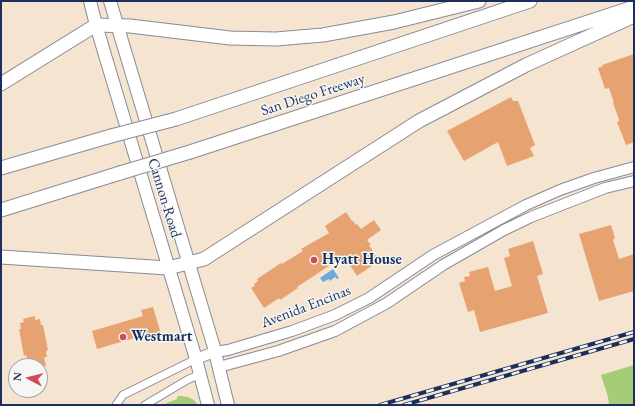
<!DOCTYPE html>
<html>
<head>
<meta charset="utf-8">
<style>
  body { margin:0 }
  #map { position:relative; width:635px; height:406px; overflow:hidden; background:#f5e4cf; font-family:"EB Garamond",serif }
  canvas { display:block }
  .frame { position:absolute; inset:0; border:2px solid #1b2f5e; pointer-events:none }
  .north { position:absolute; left:8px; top:358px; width:40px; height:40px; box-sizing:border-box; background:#f6f6f2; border:1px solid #9ea6b7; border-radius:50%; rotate:277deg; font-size:11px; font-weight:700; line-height:16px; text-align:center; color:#1b2f5e }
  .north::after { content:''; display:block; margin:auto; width:14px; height:18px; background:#d1495b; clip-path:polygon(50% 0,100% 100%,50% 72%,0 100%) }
</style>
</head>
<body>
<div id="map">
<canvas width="635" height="406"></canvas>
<div class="frame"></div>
<div class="north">N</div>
</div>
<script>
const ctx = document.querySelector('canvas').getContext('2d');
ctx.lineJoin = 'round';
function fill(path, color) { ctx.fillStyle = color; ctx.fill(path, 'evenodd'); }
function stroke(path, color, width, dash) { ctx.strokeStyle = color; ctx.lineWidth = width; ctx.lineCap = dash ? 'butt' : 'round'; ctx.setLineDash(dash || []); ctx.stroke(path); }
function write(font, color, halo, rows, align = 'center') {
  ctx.font = font + ' "EB Garamond",serif'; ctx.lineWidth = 3; ctx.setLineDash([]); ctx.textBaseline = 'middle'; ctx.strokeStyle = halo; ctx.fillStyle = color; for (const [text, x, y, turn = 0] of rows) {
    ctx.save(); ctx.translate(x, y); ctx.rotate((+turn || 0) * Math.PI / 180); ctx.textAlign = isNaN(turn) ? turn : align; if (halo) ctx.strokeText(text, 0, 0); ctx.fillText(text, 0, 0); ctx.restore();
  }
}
fill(new Path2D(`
  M634,365V405H609L608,397L601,375Z
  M178,396C186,396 194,397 197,405H162L177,399V397Z`), '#a7cc77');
fill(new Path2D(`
  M333,269L339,278L337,279L335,277L330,281L329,279L323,282L320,278Z`), '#6ea9df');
fill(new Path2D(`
  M634,54V142L626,145L617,122L619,121V119L613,103H614L609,88L605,89L598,68L603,66L602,65Z
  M511,97L513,101H518L535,145L530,148L534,156L507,166L498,142L464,161L447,131Z
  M346,212L352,221H353L356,225L357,224L361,229L374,220L381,230L367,240L371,245H369L379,261L357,276L344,256L297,287L298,288L280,300L279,298L264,308L251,288L255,286L254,284L258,281L257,279L281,263L282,264L303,251L301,249L329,233L325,226Z
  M611,225L615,238L613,240L619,259L634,254V291L599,301L579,234Z
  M533,241L543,274L537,276L548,313L480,332L474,310L468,312L459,283L465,281L464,277L470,276L469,272L488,267L495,291L512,286L504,258L510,256L508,249Z
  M153,307L162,337L150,340L148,334L97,349L92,331L143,316L141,310Z
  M35,316V320L40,319L41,325H43L48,350L46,351L47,357H44L46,366H32L31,360L28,361L26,355L24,356L19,329H21L20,323L24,322L23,319Z`), '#e6a371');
const street = new Path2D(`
  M116,405L123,395L196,359
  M145,405L187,380L200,374`);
const secondary = new Path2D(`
  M196,359L214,352L228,350L292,331L335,315L369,298L433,255L526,205L560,190L594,178L634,167
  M219,367L278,351L335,331L387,303L443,265L504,230L531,217L605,188L634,181`);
const primary = new Path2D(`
  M90,1L96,25L196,359L208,405
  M110,1L213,344L228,405`);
const highway = new Path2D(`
  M1,84L96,25L130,26L230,38L276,39L323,35L394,22L479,1
  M176,119L530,1
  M190,152L634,7
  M1,168L111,136
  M1,210L120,173
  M1,257L168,268L204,259L419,121L526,65L634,16`);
stroke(street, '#888a96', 9);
stroke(secondary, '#888a96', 12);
stroke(primary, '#888a96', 14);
stroke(highway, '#888a96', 15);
stroke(street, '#fff', 7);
stroke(secondary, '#fff', 10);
stroke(primary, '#fff', 12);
stroke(highway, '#fff', 13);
const rail = new Path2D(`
  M380,405L634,332
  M404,405L634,339`);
stroke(rail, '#1b2f5e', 4);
stroke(rail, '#f6f6f2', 2.5, [8]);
const highwayBridge = new Path2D(`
  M111,136L176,119
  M120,173L190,152`);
stroke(highwayBridge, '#888a96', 15, []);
stroke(highwayBridge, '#fff', 13);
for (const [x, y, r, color] of [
  [314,260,4,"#d1495b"],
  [123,337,4,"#d1495b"]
]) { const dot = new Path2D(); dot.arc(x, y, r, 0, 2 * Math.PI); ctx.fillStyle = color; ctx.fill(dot); stroke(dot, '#f6f6f2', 1.5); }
write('15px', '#1b2f5e', '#f6f6f2', [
  ["San Diego Freeway",313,95,-18],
  ["Cannon Road",164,198,73],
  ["Avenida Encinas",306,307,-21]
]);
write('bold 15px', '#1b2f5e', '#f6f6f2', [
  ["Hyatt House",322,260],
  ["Westmart",131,337]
], 'left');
</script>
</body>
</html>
